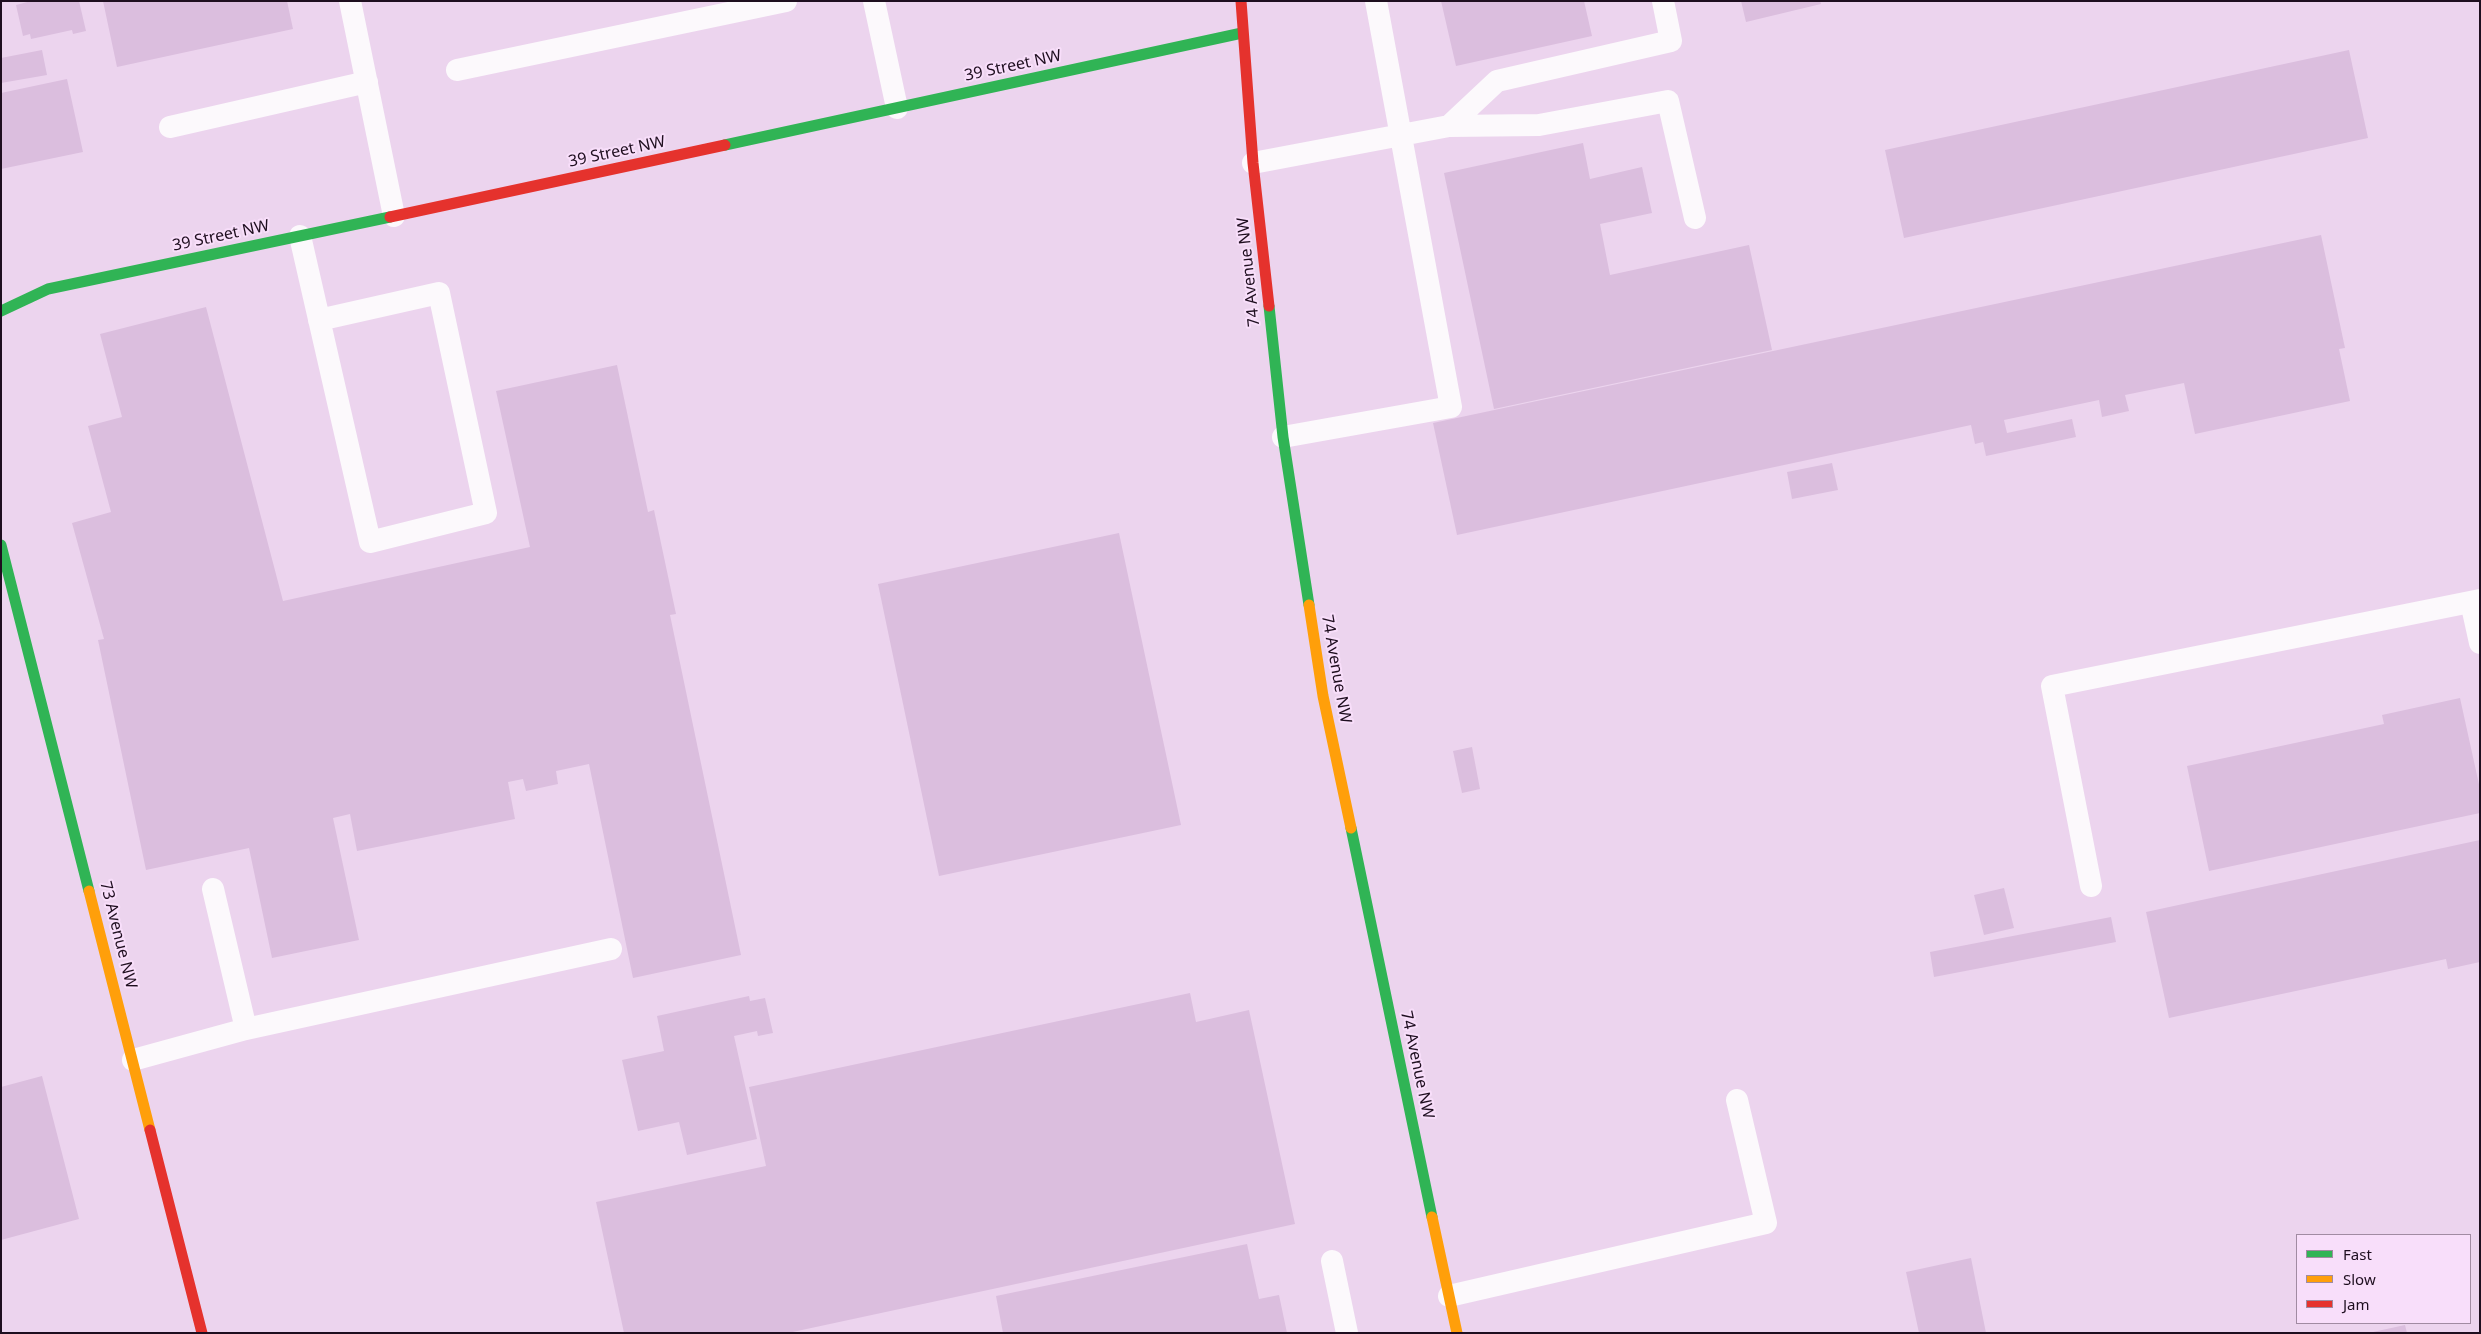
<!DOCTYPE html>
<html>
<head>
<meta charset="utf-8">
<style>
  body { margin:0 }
  #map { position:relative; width:2481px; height:1334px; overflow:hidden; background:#ecd4ee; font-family:"Noto Sans",sans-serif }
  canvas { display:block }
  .frame { position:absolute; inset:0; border:2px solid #1e0e1f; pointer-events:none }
  .legend { position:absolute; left:2296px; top:1234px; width:175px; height:90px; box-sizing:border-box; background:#f8defa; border:1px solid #a18ba2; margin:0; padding:6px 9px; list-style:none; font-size:15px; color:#1e0e1f }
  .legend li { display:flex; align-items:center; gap:10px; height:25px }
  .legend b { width:25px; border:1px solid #a18ba2 }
</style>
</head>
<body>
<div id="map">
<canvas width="2481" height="1334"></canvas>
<div class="frame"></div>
<ul class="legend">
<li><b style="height:6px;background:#30b455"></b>Fast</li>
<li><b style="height:6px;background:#ff9f0a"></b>Slow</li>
<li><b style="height:6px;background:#e5322d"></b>Jam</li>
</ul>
</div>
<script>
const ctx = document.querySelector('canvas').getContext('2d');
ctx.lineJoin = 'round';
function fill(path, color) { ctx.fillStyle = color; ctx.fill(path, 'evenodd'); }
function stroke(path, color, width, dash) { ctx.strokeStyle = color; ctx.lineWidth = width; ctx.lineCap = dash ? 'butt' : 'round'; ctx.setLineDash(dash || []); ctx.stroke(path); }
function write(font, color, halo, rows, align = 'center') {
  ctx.font = font + ' "Noto Sans",sans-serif'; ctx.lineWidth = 4; ctx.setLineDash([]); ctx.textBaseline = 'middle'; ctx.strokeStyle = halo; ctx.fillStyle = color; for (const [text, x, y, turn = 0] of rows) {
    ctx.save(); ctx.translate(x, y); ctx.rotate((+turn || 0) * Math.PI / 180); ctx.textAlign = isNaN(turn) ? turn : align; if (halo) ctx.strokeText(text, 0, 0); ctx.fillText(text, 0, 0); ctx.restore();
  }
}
fill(new Path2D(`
  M31,1H79L86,31L73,34L72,30L31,39L30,34L23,36L16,5Z
  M103,1H287L293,29L117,67Z
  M1441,1H1584L1592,36L1456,66Z
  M1741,1H1820L1821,4L1746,22Z
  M42,50L47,75L1,83V58Z
  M2349,50L2368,138L1904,238L1885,150Z
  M67,79L83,152L1,169V93Z
  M1583,143L1590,179L1642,167L1652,213L1600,224L1610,275L1749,245L1772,350L1494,409L1444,173Z
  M2321,235L2345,348L2339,349L2350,401L2195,434L2184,383L2125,395L2129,411L2102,417L2099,400L2004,420L2007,433L2072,419L2076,437L1986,456L1983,442L1975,444L1971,425L1457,535L1433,423Z
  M206,307L283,601L530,547L496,391L617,365L648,512L654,510L676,614L670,615L741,955L633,978L589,764L556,771L558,784L526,791L523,779L508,782L515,819L357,851L350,814L333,818L359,940L272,958L249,848L146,870L98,640L104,639L72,523L111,512L88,426L122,417L100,334Z
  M1832,463L1838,490L1792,499L1787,472Z
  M1119,533L1181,825L939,876L878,584Z
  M2460,698L2480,789V813L2209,871L2187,766L2384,724L2382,715Z
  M1472,747L1480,789L1462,793L1453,751Z
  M2480,840V962L2448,969L2446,959L2169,1018L2146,912Z
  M2004,888L2014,928L1984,935L1974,895Z
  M2111,917L2116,942L1934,977L1930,952Z
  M1190,993L1196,1022L1249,1010L1295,1224L788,1333H624L596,1202L766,1166L749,1087Z
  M749,996L750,1001L765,998L773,1033L758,1036L757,1031L734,1036L757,1139L687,1155L679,1122L638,1131L622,1060L664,1051L657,1016Z
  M42,1076L79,1219L1,1240V1087Z
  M1247,1244L1259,1299L1279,1295L1287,1333H1003L996,1296Z
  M1971,1258L1986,1333H1919L1906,1272Z
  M2405,1325L2407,1333H2373V1332Z`), '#dbbede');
stroke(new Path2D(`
  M350,1L394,216
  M874,1L897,108
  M457,70L786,1
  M1449,126L1497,81L1671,41L1663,1
  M170,127L367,82
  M1253,163L1449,126L1539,125L1668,101L1695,218
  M300,236L370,542L486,513L439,293L319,320
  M1283,437L1451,407L1376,1
  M2471,602L2480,643
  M2091,886L2052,686L2480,600
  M213,889L246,1029
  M133,1060L246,1029L611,949
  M1332,1261L1347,1333
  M1449,1296L1766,1223L1737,1100`), '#fcf9fc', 22);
stroke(new Path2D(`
  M725,145L1242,33
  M1269,306L1283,437L1309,605
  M1,311L48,289L390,217
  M1,545L89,891
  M1351,828L1432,1217`), '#30b455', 11);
stroke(new Path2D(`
  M1309,605L1323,696L1351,828
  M89,891L150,1130
  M1432,1217L1457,1333`), '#ff9f0a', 11);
stroke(new Path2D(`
  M1241,1L1253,163L1269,306
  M390,217L725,145
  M150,1130L202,1333`), '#e5322d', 11);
write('16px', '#1e0e1f', '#f8defa', [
  ["39 Street NW",1013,66,-12],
  ["39 Street NW",617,152,-12],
  ["39 Street NW",221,236,-12],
  ["74 Avenue NW",1249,272,-96],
  ["74 Avenue NW",1336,669,80],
  ["73 Avenue NW",118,935,76],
  ["74 Avenue NW",1417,1065,78]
]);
</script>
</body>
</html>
